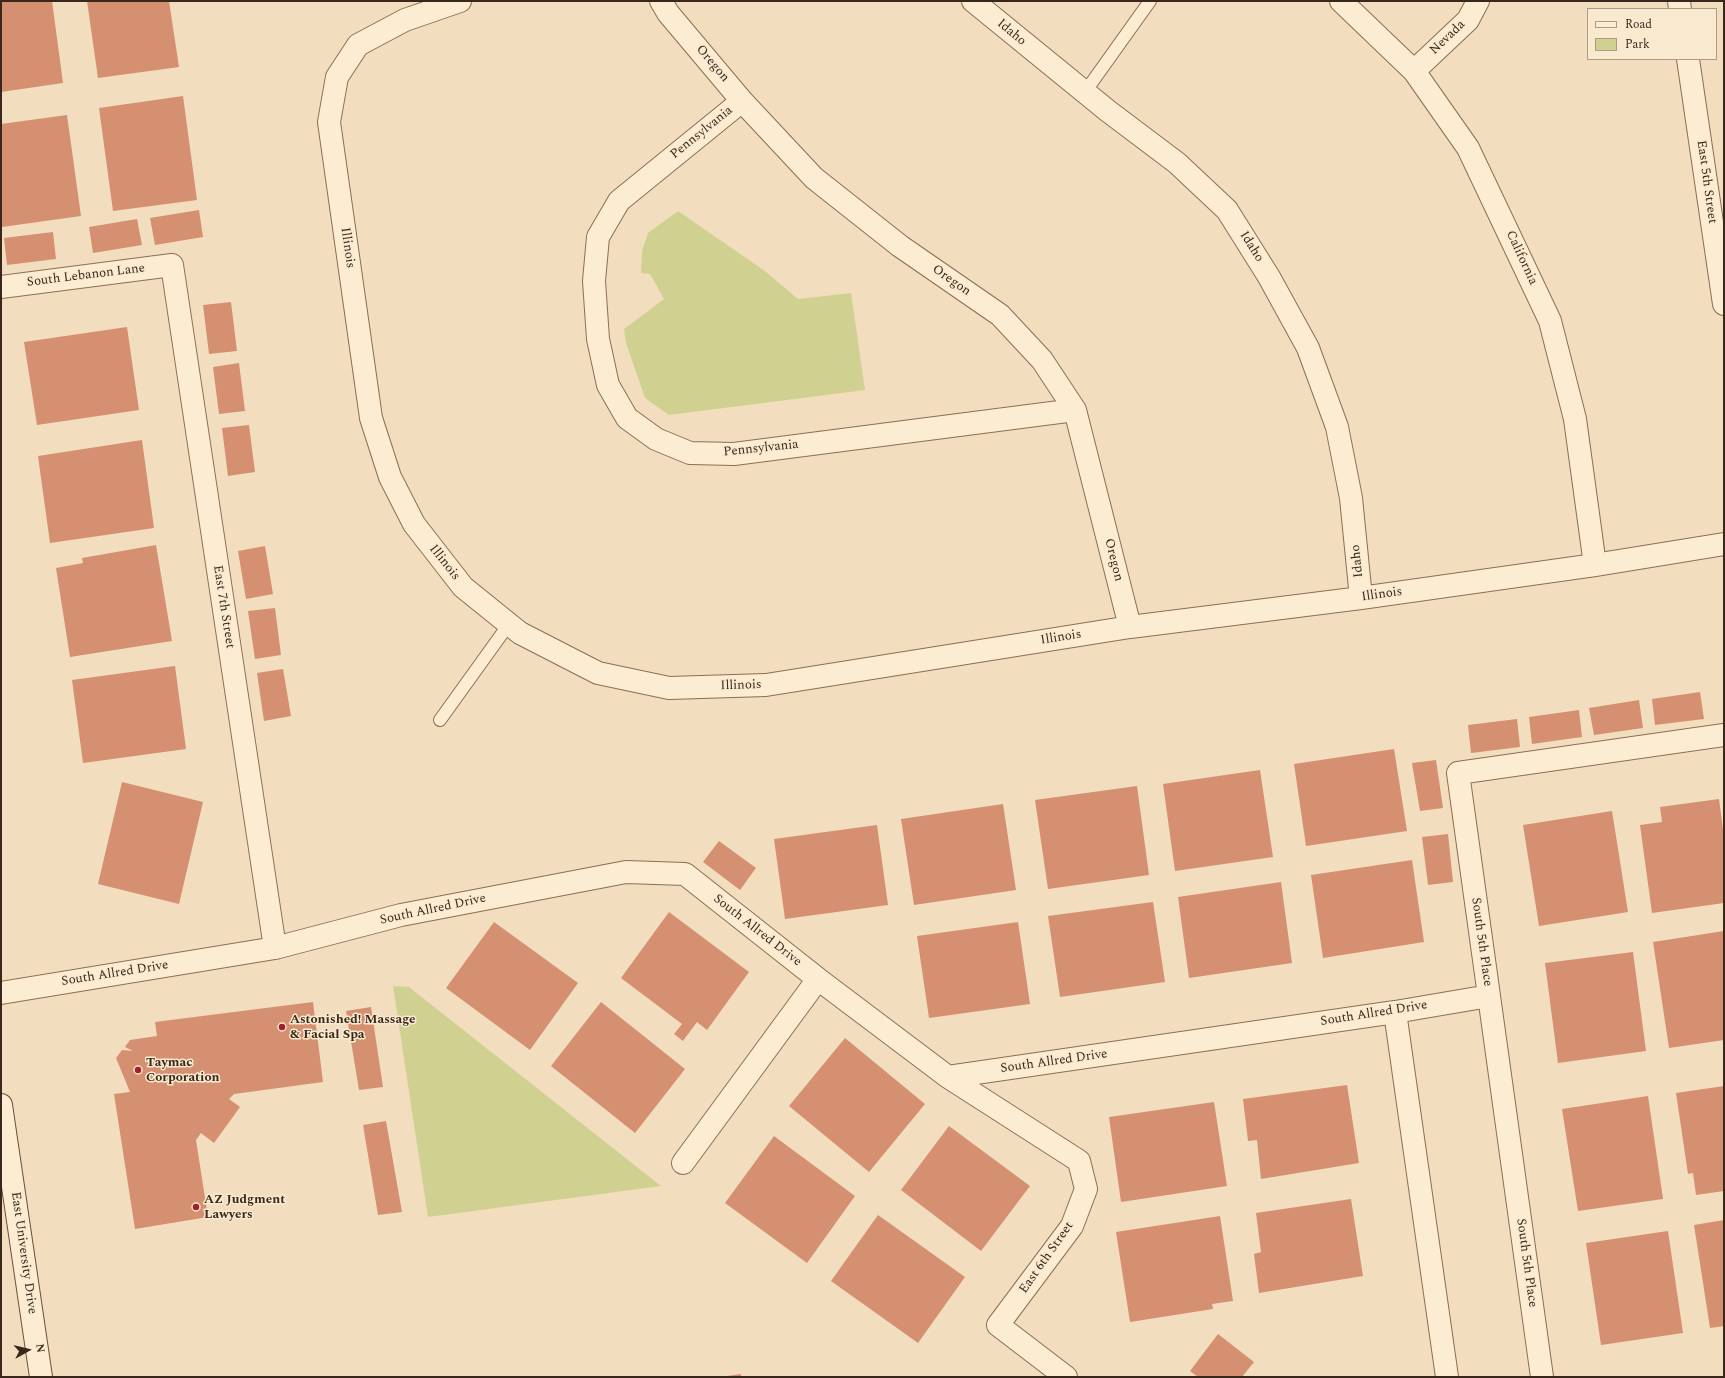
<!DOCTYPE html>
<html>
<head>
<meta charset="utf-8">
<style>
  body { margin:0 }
  #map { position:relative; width:1725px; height:1378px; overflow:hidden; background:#f2debe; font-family:Spectral,serif }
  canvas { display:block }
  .frame { position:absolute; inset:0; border:2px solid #3a271b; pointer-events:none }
  .legend { position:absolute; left:1587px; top:8px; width:130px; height:52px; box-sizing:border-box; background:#f9e9cf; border:1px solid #ad9b87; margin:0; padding:5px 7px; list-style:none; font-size:12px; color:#3a271b }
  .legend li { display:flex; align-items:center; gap:8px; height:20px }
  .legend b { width:20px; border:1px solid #ad9b87 }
  .north { position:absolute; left:8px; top:1330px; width:40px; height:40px; -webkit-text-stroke:3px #f9e9cf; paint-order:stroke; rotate:82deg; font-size:11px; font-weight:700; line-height:16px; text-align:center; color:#3a271b }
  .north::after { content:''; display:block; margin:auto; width:14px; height:18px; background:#3a271b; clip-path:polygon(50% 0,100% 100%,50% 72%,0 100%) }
</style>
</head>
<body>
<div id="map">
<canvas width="1725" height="1378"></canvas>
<div class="frame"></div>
<ul class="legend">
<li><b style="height:5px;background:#fcecd2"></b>Road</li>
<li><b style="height:11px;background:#d0d191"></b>Park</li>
</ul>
<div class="north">N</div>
</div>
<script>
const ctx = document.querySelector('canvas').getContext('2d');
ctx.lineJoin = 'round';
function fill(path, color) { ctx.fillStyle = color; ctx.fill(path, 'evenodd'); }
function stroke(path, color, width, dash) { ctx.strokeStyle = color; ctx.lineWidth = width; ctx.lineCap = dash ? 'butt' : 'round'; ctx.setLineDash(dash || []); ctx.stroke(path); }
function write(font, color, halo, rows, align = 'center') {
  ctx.font = font + ' Spectral,serif'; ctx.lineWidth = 3; ctx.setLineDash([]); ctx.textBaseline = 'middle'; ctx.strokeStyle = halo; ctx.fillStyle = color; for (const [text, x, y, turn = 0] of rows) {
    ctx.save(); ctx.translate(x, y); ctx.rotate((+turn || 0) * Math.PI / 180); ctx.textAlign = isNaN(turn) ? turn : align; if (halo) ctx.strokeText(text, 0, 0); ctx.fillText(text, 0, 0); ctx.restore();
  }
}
fill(new Path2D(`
  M678,211L765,271L798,299L851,293L865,390L669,415L645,398L626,343L624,329L664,299L650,274L641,273L642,251L648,233Z
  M393,986L409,987L661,1186L428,1217Z`), '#d0d191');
fill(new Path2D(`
  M1,1H52L63,83L1,92Z
  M87,1H169L179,67L98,78Z
  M183,96L197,200L113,211L99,108Z
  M67,115L81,216L2,227L1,124Z
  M199,210L203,237L155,245L150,218Z
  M137,219L142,245L93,253L89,227Z
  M53,232L56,259L7,265L4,238Z
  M231,302L237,351L209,354L203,305Z
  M127,327L139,410L37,425L24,342Z
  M239,363L245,411L219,414L213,367Z
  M249,425L255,472L228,476L222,428Z
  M142,440L154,528L50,543L38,456Z
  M156,545L172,641L70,657L56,568L83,563L82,558Z
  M265,546L273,594L246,599L238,551Z
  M275,608L281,655L255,659L248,611Z
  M175,666L186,749L83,763L72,680Z
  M283,669L291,716L264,721L257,673Z
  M1700,692L1704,719L1655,725L1652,699Z
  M1639,700L1643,728L1594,735L1589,708Z
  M1579,710L1582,737L1532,744L1529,717Z
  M1517,719L1520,747L1471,753L1468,725Z
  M1394,749L1407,831L1306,846L1294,764Z
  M1436,760L1443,808L1420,811L1412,763Z
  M1260,770L1273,857L1175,871L1163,784Z
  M122,782L203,802L179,904L98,884Z
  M1137,786L1149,875L1048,889L1035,800Z
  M1719,799L1724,837V903L1652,913L1640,825L1662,822L1660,807Z
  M1003,804L1016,890L914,905L901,819Z
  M1612,811L1628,912L1539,926L1523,825Z
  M877,825L888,905L785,919L774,839Z
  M1448,834L1453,882L1428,885L1422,837Z
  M719,841L756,868L740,890L703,862Z
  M1412,860L1424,942L1323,958L1311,875Z
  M1281,882L1292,963L1189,978L1178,897Z
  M1153,902L1165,982L1060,997L1048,916Z
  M669,912L749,972L707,1030L697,1022L683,1041L674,1034L682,1024L621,978Z
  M494,922L578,983L530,1050L446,988Z
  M1018,922L1030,1004L929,1018L917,936Z
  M1724,931V1040L1669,1048L1653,942Z
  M1633,952L1646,1051L1558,1063L1545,963Z
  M313,1002L323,1082L234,1094L229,1099L240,1107L214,1143L201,1133L196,1140L208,1217L135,1229L114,1094L130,1092L116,1058L122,1050L133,1051L125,1047L130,1040L157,1036L155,1022Z
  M601,1002L685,1069L635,1133L551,1066Z
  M371,1007L383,1087L359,1090L346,1011Z
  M845,1038L925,1104L869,1172L789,1106Z
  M1347,1085L1359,1163L1261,1179L1257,1140L1248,1141L1243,1099Z
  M1724,1086V1191L1696,1195L1693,1173L1688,1174L1676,1093Z
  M1648,1096L1663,1199L1578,1211L1562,1109Z
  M1214,1102L1227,1186L1121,1202L1109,1117Z
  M386,1121L402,1212L378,1215L363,1125Z
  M949,1126L1030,1186L981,1251L901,1190Z
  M774,1136L855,1196L807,1263L725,1203Z
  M1351,1199L1363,1276L1259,1293L1254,1254L1261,1252L1256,1213Z
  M878,1215L965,1277L918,1343L831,1281Z
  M1220,1216L1233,1301L1212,1304L1213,1309L1130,1322L1116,1232Z
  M1724,1220V1326L1710,1328L1694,1225Z
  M1668,1231L1683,1333L1601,1345L1586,1243Z
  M1218,1334L1254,1362L1242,1377H1198L1190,1371Z
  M741,1374V1377H727V1376Z`), '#d49070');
const service = new Path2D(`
  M1085,92L1150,1
  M440,720L509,624`);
const minor = new Path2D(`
  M460,1L405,20L358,45L337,77L329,122L371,418L390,477L414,524L463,587L520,633L598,673L669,688L766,685L1130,627L1361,598L1595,565L1724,544
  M661,1L668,13L742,101L814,178L900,246L1000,315L1042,360L1075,410L1130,627
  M973,1L1108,111L1177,163L1227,210L1269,277L1308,348L1337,427L1351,498L1361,598
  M1341,1L1414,71L1468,148L1550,321L1575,419L1595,565
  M1679,1L1680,9
  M1688,59L1724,304
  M1414,71L1468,20L1478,1
  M742,101L619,201L598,237L594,281L598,339L608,385L627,418L656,439L690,453L734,454L1075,410
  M1,287L172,265L275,948
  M1,993L275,948L401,915L626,872L685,874L818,979L948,1077L1395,1012L1489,996
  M1395,1012L1447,1377
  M948,1077L1079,1161L1086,1189L1072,1226L998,1325L1066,1377
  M683,1163L818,979
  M1542,1377L1458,773L1724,735`);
const secondary = new Path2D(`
  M1,1105L41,1377`);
stroke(service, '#8d6d55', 14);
stroke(minor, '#8d6d55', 24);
stroke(secondary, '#6e4e38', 24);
stroke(service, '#fcecd2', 12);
stroke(minor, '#fcecd2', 22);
stroke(secondary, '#fcecd2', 22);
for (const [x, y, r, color] of [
  [282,1027,4,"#a21f2d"],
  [138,1070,4,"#a21f2d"],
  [196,1207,4,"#a21f2d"]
]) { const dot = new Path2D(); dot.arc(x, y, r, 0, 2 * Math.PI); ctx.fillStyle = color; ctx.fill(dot); stroke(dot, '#f9e9cf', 1.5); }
write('13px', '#3a271b', '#f9e9cf', [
  ["Idaho",1011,33,40],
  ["Nevada",1448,38,-44],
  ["Oregon",712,64,50],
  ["Pennsylvania",702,133,-39],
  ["East 5th Street",1706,182,82],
  ["Idaho",1251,247,58],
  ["Illinois",347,248,82],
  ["California",1521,258,65],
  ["South Lebanon Lane",86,276,-7],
  ["Oregon",951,281,35],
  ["Pennsylvania",761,449,-6],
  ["Oregon",1113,560,76],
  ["Idaho",1358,561,-96],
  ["Illinois",444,563,52],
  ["Illinois",1382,595,-8],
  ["East 7th Street",223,607,81],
  ["Illinois",1061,638,-9],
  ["Illinois",741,686,-2],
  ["South Allred Drive",433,910,-12],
  ["South Allred Drive",757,931,38],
  ["South 5th Place",1481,942,82],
  ["South Allred Drive",115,974,-9],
  ["South Allred Drive",1374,1014,-9],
  ["South Allred Drive",1054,1062,-8],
  ["East University Drive",23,1253,82],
  ["East 6th Street",1047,1258,-55],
  ["South 5th Place",1526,1263,82]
]);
write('bold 13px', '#3a271b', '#f9e9cf', [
  ["Astonished! Massage",290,1020],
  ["& Facial Spa",290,1035],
  ["Taymac",146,1063],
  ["Corporation",146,1078],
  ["AZ Judgment",204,1200],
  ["Lawyers",204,1215]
], 'left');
</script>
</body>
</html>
